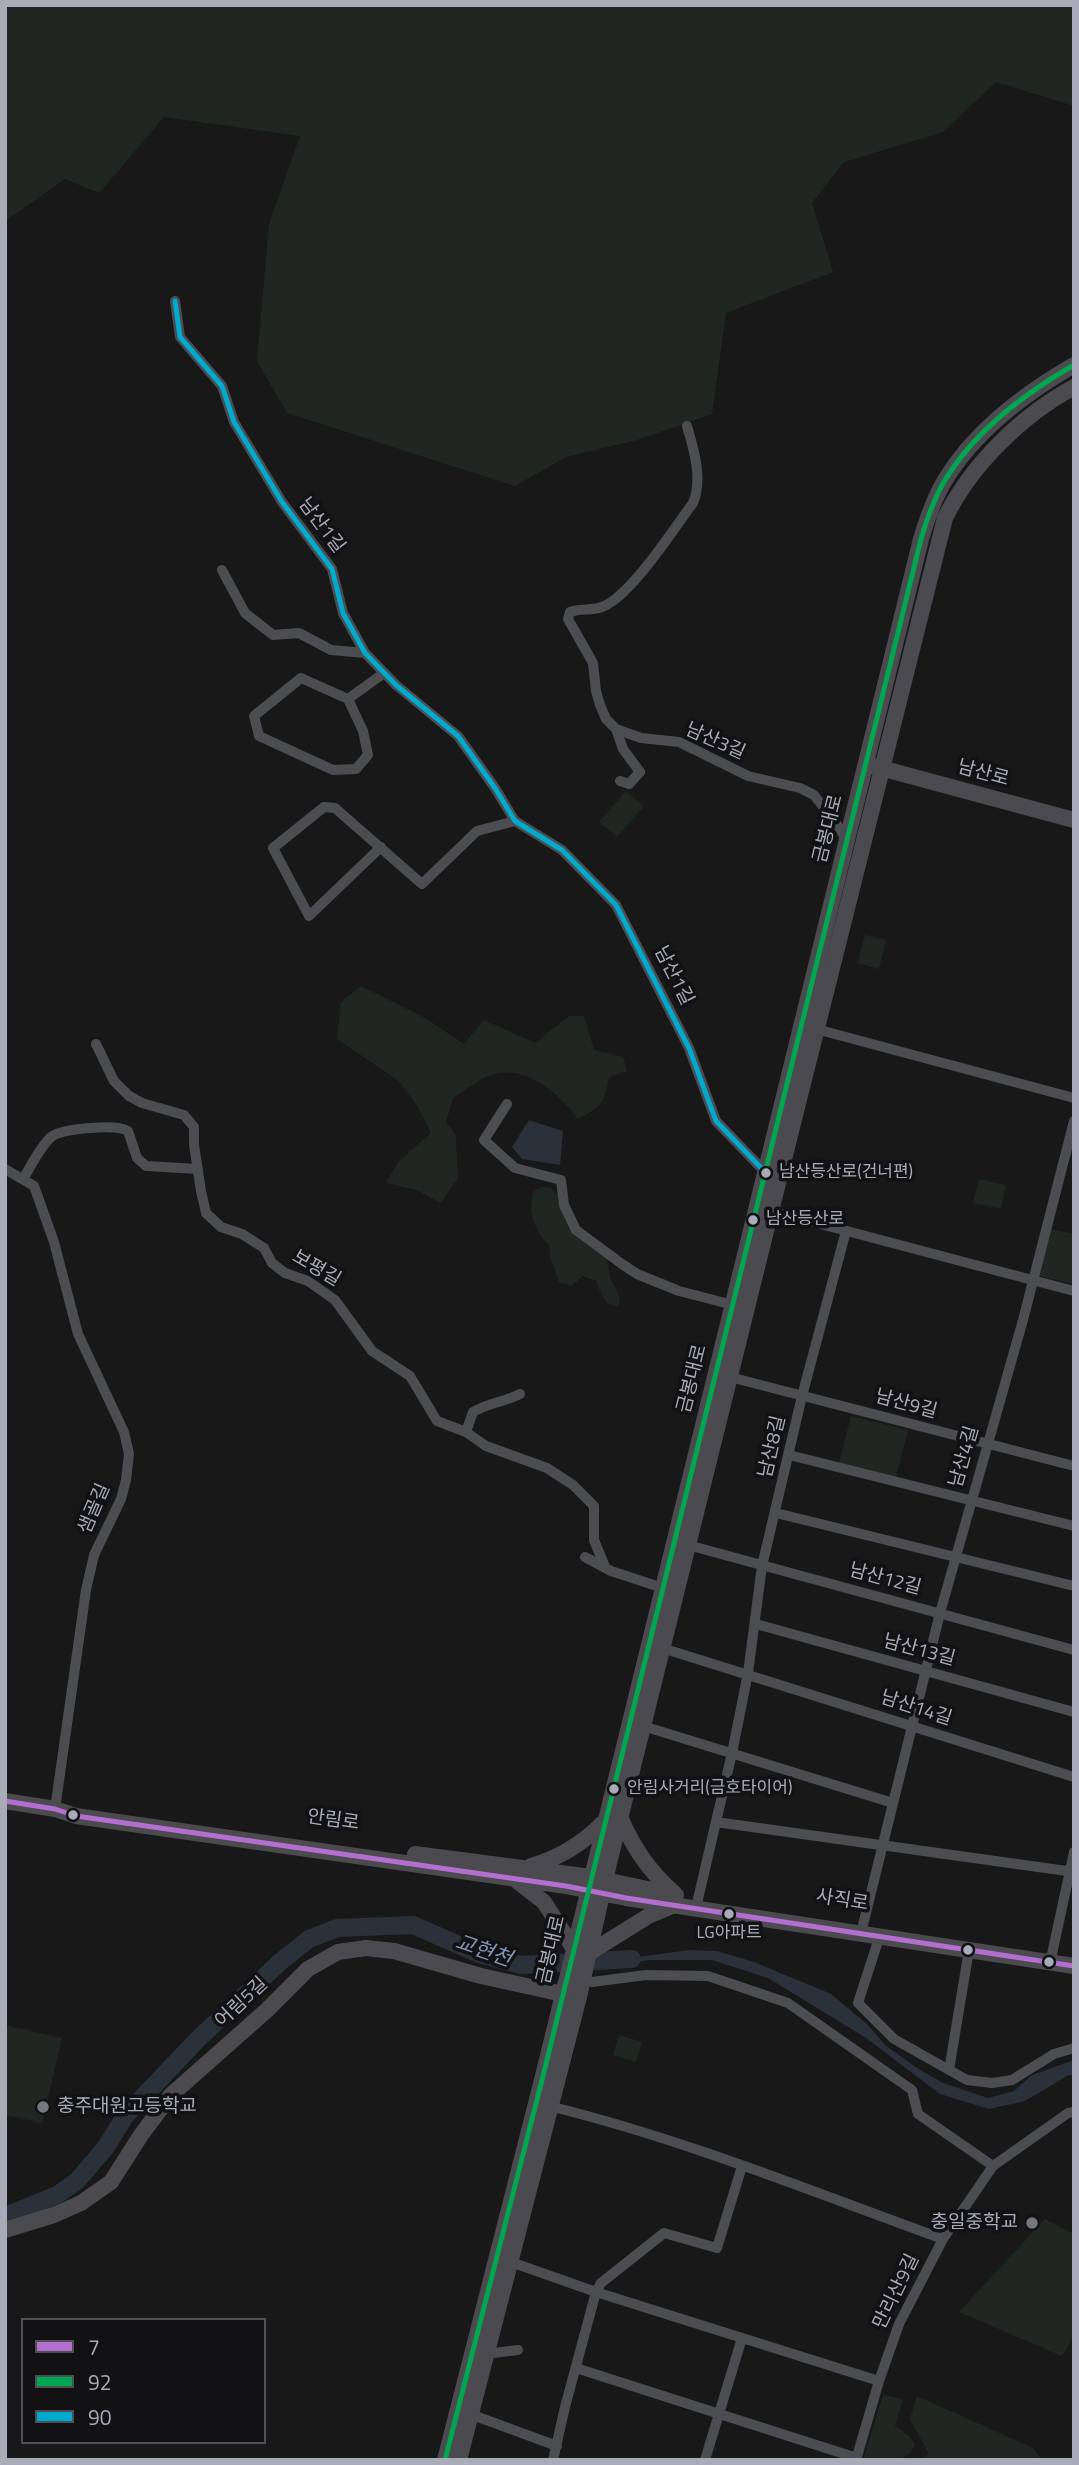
<!DOCTYPE html>
<html>
<head>
<meta charset="utf-8">
<style>
  body { margin:0 }
  #map { position:relative; width:1079px; height:2465px; overflow:hidden; background:#181818; font-family:"Titillium Web",sans-serif }
  canvas { display:block }
  .frame { position:absolute; inset:0; border:7px solid #a9acb8; pointer-events:none }
  .legend { position:absolute; left:21px; top:2318px; width:245px; height:126px; box-sizing:border-box; background:#121214; border:2px solid #4e5056; margin:0; padding:9px 12px; list-style:none; font-size:21px; color:#a9acb8 }
  .legend li { display:flex; align-items:center; gap:14px; height:35px }
  .legend b { width:35px; border:2px solid #4e5056 }
</style>
</head>
<body>
<div id="map">
<canvas width="1079" height="2465"></canvas>
<div class="frame"></div>
<ul class="legend">
<li><b style="height:9px;background:#b36fd0"></b>7</li>
<li><b style="height:9px;background:#00a651"></b>92</li>
<li><b style="height:9px;background:#00a9ce"></b>90</li>
</ul>
</div>
<script>
const ctx = document.querySelector('canvas').getContext('2d');
ctx.lineJoin = 'round';
function fill(path, color) { ctx.fillStyle = color; ctx.fill(path, 'evenodd'); }
function stroke(path, color, width, dash) { ctx.strokeStyle = color; ctx.lineWidth = width; ctx.lineCap = dash ? 'butt' : 'round'; ctx.setLineDash(dash || []); ctx.stroke(path); }
function write(font, color, halo, rows, align = 'center') {
  ctx.font = font + ' "Titillium Web","Noto Sans KR",sans-serif'; ctx.lineWidth = 7; ctx.setLineDash([]); ctx.textBaseline = 'middle'; ctx.strokeStyle = halo; ctx.fillStyle = color; for (const [text, x, y, turn = 0] of rows) {
    ctx.save(); ctx.translate(x, y); ctx.rotate((+turn || 0) * Math.PI / 180); ctx.textAlign = isNaN(turn) ? turn : align; if (halo) ctx.strokeText(text, 0, 0); ctx.fillText(text, 0, 0); ctx.restore();
  }
}
fill(new Path2D(`
  M5,5H1074V106L996,82L943,132L844,162L812,203L833,272L726,313L712,414L637,440L566,457L515,486L287,413L257,361L269,224L300,136L164,117L99,193L65,179L5,221Z
  M626,791L644,806L617,837L599,822Z
  M865,935L886,940L879,969L858,963Z
  M361,986L425,1018L464,1044L484,1020L535,1043L569,1016H584L594,1050L623,1057L627,1071L609,1077C605,1103 601,1107 578,1119C558,1092 522,1061 486,1077C475,1082 464,1091 453,1098L446,1122L456,1136L458,1178L440,1203L417,1190L386,1183L398,1162L431,1133L418,1107L399,1081L337,1039L341,1002Z
  M979,1179L1006,1185L1001,1209L973,1203Z
  M543,1187L551,1188L558,1195C562,1227 581,1241 606,1258C608,1264 609,1271 610,1277C614,1289 622,1292 619,1306C605,1307 600,1292 596,1281L583,1276L571,1286L559,1282L550,1256L549,1245C534,1229 527,1212 534,1190Z
  M1050,1229L1074,1234V1284L1039,1276Z
  M851,1416L908,1430L896,1477L839,1463Z
  M5,2025L62,2038L42,2123L5,2115Z
  M619,2035L642,2042L636,2062L613,2055Z
  M1045,2219L1074,2234V2336L1062,2356L959,2312Z
  M883,2395L903,2399L895,2426L909,2436L915,2444C908,2465 883,2460 863,2460Z
  M917,2396L1033,2448L1042,2460H920L929,2454L910,2419Z`), '#202722');
fill(new Path2D(`
  M529,1120L563,1131L560,1165L522,1159L512,1147Z
  M689,1950L717,1951L754,1962L831,1994L867,2024L885,2045L917,2068L943,2083L988,2098L1014,2091L1032,2075L1074,2060V2075H1069L1025,2101L989,2109L940,2094L866,2038L768,1978L712,1960H648L603,1970L613,1958H631Z`), '#2b313a');
stroke(new Path2D(`
  M5,2216L57,2195L77,2181L106,2147L125,2116L198,2039L280,1962L309,1939L337,1928L413,1925L479,1954L521,1965L632,1959`), '#2b313a', 18);
stroke(new Path2D(`
  M175,301L180,337L222,386L234,422L282,502L332,569L343,613L365,653L396,685L458,736L495,788L515,821L562,850L616,905L689,1048L716,1121L766,1173
  M222,570L245,613L273,635L299,633L331,650L365,653
  M348,699L301,678L254,716L259,736L333,770L356,769L368,755L363,731L348,699L384,673
  M616,729L606,719L600,705L596,691L593,663L568,619L570,612C580,608 592,611 602,607C631,596 674,528 693,503C703,479 694,450 687,426
  M620,781L629,784L640,772L623,749L616,729L641,738L679,742L748,776L800,788L814,795L841,830L846,841
  M381,847L309,916L273,848L324,807L335,808L422,884L477,831L515,821
  M816,1029L1074,1098
  M96,1044L114,1081L129,1096L142,1103L184,1115L194,1127V1145L201,1191L206,1213L221,1227L242,1234L264,1248L272,1263L285,1273L308,1281L335,1300L372,1351L410,1376L437,1421L466,1432L486,1446L547,1468L573,1485L594,1506V1540L605,1567
  M507,1104L484,1140L515,1168L561,1180L564,1205L576,1230L622,1264L637,1274L679,1291L733,1305
  M5,1169L34,1186L54,1242L78,1334L124,1432L129,1454L126,1480L121,1499L94,1555L86,1590L55,1809
  M23,1179C31,1166 40,1147 51,1137C63,1128 116,1124 128,1131L137,1158L146,1166L198,1169
  M771,1211L1074,1291
  M730,1377L1074,1466
  M466,1432L473,1412C488,1403 504,1402 520,1394
  M789,1455L1074,1526
  M776,1513L1074,1586
  M688,1545L1074,1650
  M585,1557L611,1571L663,1588
  M756,1624L1074,1712
  M662,1648L1074,1777
  M643,1726L893,1803
  M716,1822L1074,1872
  M698,1899L732,1753L748,1673L762,1566L802,1396L846,1231
  M863,1925L940,1613L1023,1320L1074,1121
  M879,1938L858,2003L894,2039L967,2080L992,2083L1012,2080L1054,2054L1074,2048
  M1052,1954L1074,1852
  M592,1982L646,1975L708,1976L788,2003L912,2090L918,2114L993,2166
  M949,2070L969,1950
  M549,2106C684,2139 813,2192 943,2239
  M508,2261L596,2292L879,2381
  M485,2354L518,2350
  M576,2368L857,2458
  M470,2414L557,2446
  M553,2460L565,2407L596,2292L601,2283L664,2233L717,2248L742,2166
  M705,2460L742,2338
  M856,2460L879,2381L899,2324L943,2239L993,2166L1068,2113L1074,2112`), '#4c4d51', 10);
stroke(new Path2D(`
  M873,766L1074,820
  M5,1801L55,1809L76,1816L566,1886L626,1898L1074,1966
  M620,1817C634,1849 649,1871 675,1894
  M415,1854L591,1877L676,1895
  M531,1866C560,1858 582,1844 603,1823
  M517,1881L544,1902L574,1949
  M589,1953L650,1915L672,1906
  M5,2230L54,2215L81,2203L111,2182L141,2135L171,2095L267,2010L308,1969L338,1952L366,1948L394,1951L481,1976L563,1994
  M445,2460L542,2080L921,539C926,522 932,505 940,489C969,435 1022,395 1074,365
  M459,2460L579,1997L609,1863L771,1211L945,518C971,465 1022,415 1074,387`), '#4b4b4f', 16);
stroke(new Path2D(`
  M5,1801L55,1809L76,1816L566,1886L626,1898L1074,1966`), '#b36fd0', 5);
stroke(new Path2D(`
  M445,2460L542,2080L921,539C926,522 932,505 940,489C969,435 1022,395 1074,365`), '#00a651', 5);
stroke(new Path2D(`
  M175,301L180,337L222,386L234,422L282,502L332,569L343,613L365,653L396,685L458,736L495,788L515,821L562,850L616,905L689,1048L716,1121L766,1173`), '#00a9ce', 5);
for (const [x, y, r, color] of [
  [766,1173,6,"#a9acb8"],
  [753,1220,6,"#a9acb8"],
  [614,1789,6,"#a9acb8"],
  [73,1815,6,"#a9acb8"],
  [729,1914,6,"#a9acb8"],
  [968,1950,6,"#a9acb8"],
  [1049,1962,6,"#a9acb8"],
  [43,2107,7,"#767880"],
  [1032,2223,7,"#767880"]
]) { const dot = new Path2D(); dot.arc(x, y, r, 0, 2 * Math.PI); ctx.fillStyle = color; ctx.fill(dot); stroke(dot, '#121214', 2.5); }
write('17px', '#a9acb8', '#121214', [
  ["남산등산로(건너편)",779,1173],
  ["남산등산로",766,1220],
  ["안림사거리(금호타이어)",627,1789],
  ["LG아파트",729,1934,"center"]
], 'left');
write('19px', '#a9acb8', '#121214', [
  ["남산1길",321,526,53],
  ["남산3길",715,742,24],
  ["남산로",983,774,15],
  ["금봉대로",829,829,-76],
  ["남산1길",673,976,63],
  ["보평길",316,1269,30],
  ["금봉대로",693,1379,-76],
  ["남산9길",906,1405,15],
  ["남산8길",773,1447,-77],
  ["남산4길",965,1457,-74],
  ["샘골길",95,1509,-67],
  ["남산12길",885,1580,15],
  ["남산13길",919,1651,15],
  ["남산14길",916,1709,18],
  ["안림로",333,1821,8],
  ["사직로",842,1901,9],
  ["금봉대로",552,1950,-77],
  ["어림5길",242,2003,-43],
  ["만리산9길",897,2292,-64]
]);
write('19px', '#a9acb8', '#121214', [
  ["충주대원고등학교",57,2107],
  ["충일중학교",1018,2223,"right"]
], 'left');
write('italic 21px', '#8094b3', '#121214', [
  ["교현천",483,1952,19]
]);
</script>
</body>
</html>
